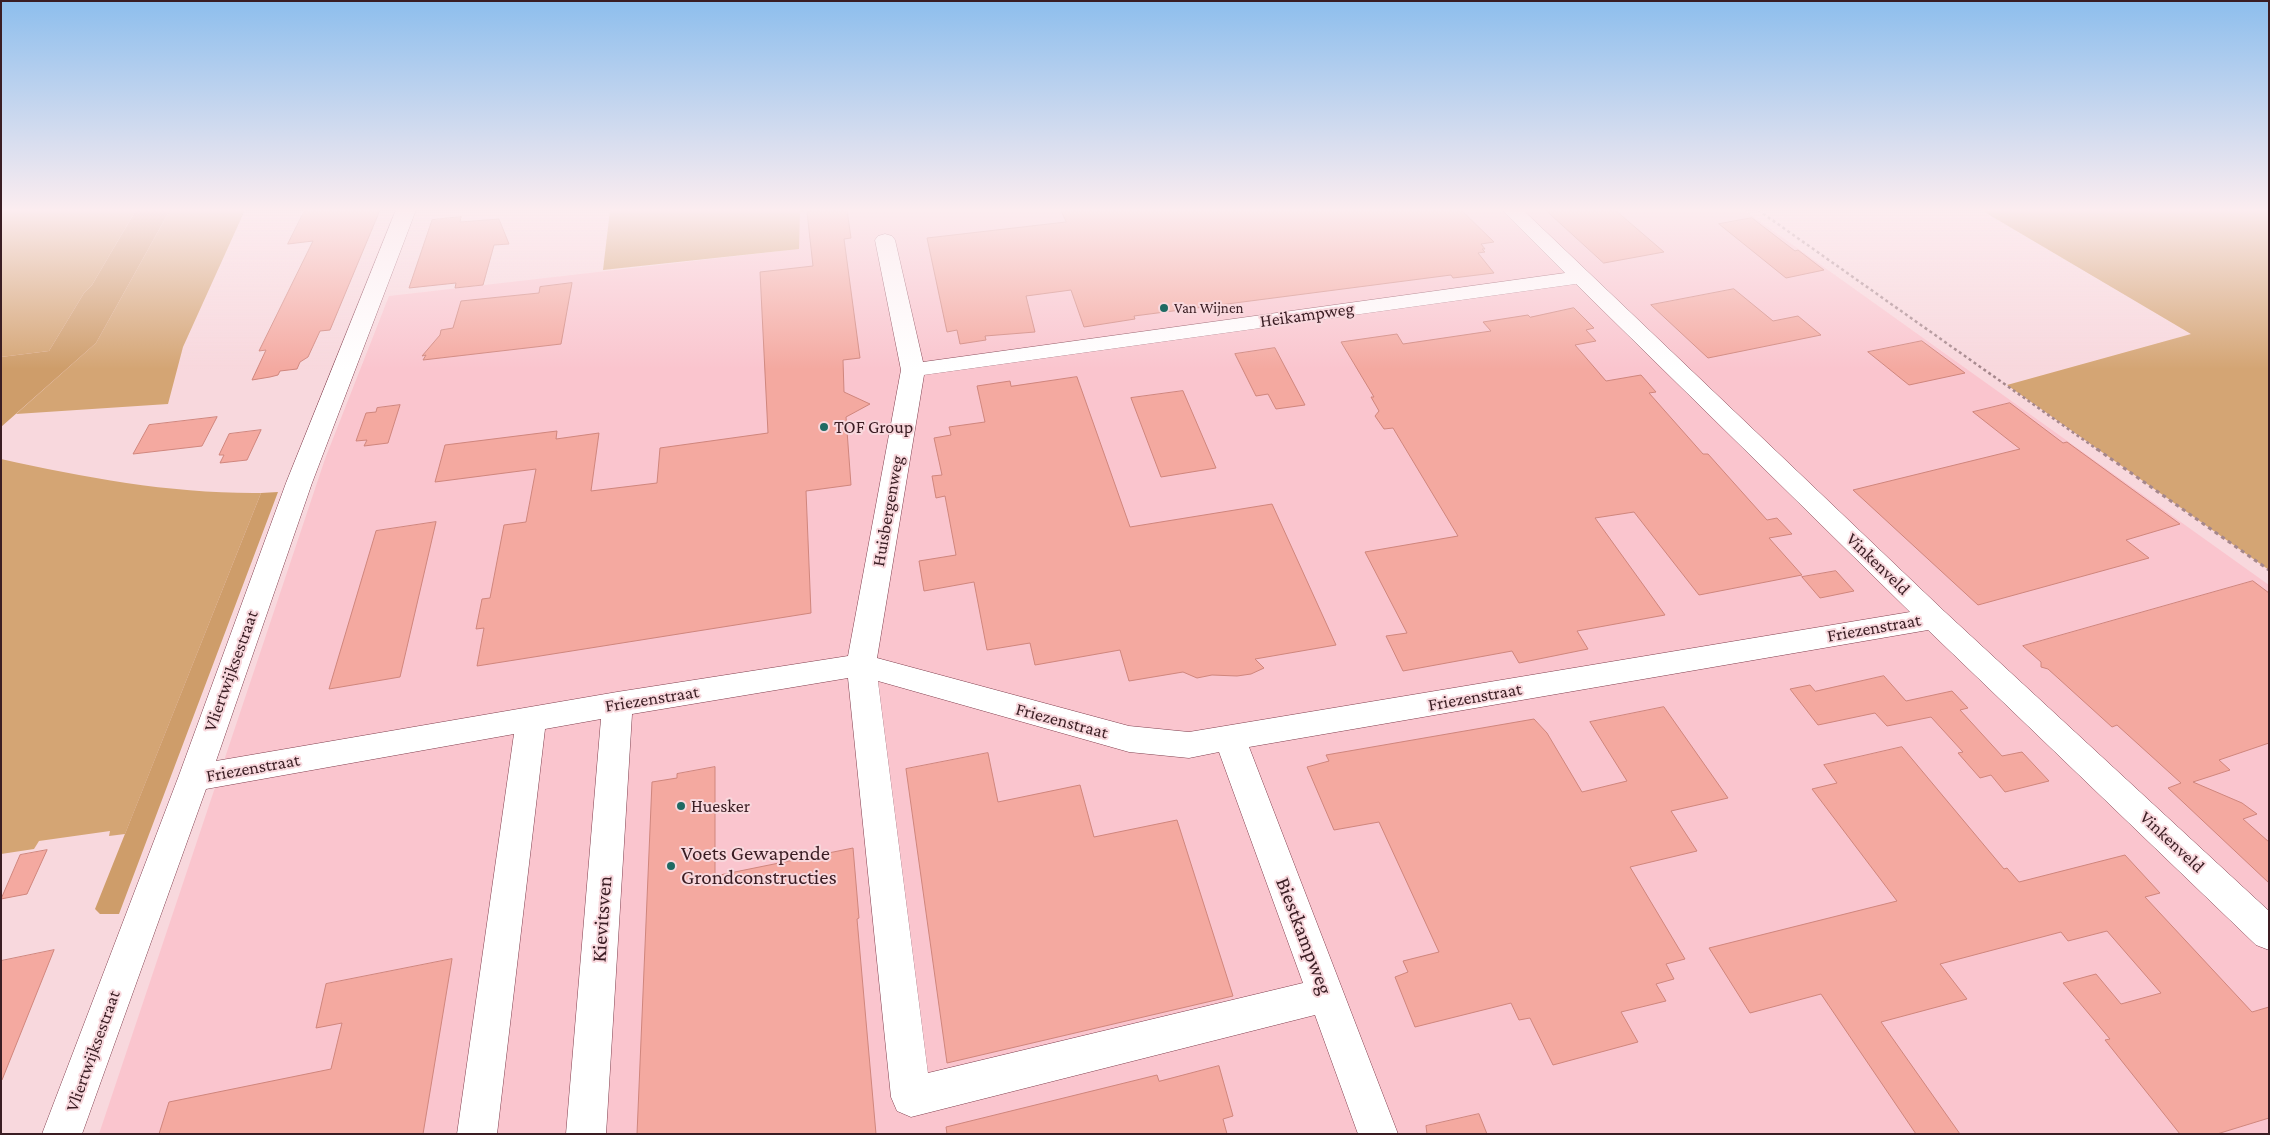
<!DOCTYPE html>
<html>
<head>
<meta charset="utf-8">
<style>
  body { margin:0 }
  #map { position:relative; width:2270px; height:1135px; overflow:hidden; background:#f8d8dd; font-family:"Crimson Pro",serif }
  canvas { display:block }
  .frame { position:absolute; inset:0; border:2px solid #3a1d23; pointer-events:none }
</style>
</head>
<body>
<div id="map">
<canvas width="2270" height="1135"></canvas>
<div class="frame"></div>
</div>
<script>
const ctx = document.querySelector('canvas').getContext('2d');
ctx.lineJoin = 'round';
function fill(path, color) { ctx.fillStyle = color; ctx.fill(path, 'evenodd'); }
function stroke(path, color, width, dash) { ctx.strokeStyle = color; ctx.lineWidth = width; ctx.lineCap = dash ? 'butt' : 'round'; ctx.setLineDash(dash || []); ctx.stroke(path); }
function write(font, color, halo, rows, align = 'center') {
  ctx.font = font + ' "Crimson Pro",serif'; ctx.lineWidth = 4; ctx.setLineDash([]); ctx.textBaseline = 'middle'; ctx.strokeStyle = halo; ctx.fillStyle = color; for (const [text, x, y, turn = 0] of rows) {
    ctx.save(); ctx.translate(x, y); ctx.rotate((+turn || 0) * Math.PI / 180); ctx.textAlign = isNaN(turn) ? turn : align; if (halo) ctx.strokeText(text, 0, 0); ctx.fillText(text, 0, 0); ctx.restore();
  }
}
fill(new Path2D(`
  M800,210H1744L2269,585V1134H99L325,459L389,296L789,250Z`), '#fac5ce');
fill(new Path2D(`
  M1,210H136L92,285L84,293L49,351L1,357Z
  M170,210H245L183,347L168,404L16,414L96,343Z
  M610,210H816L800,212L799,249L603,270Z
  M1981,210H2269V570L2007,385L2191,334Z
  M1,459C86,478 174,494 261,493L125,834L109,836L110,831L39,841L34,849L1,854Z`), '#d4a574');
fill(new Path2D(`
  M136,210H170L96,343L1,427V357L49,351L84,293L92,285Z
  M278,492L119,914H100L95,909L261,493Z`), '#ce9d6a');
const building = new Path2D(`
  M305,210H380L330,330L320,331L308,357L300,362L297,369L280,371L278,375L270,377L252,380L266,350L259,351L313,241L288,244Z
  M823,210H847L851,238L844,239L860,358L843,360L844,392L870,404L846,417L851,485L806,491L811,613L477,666L484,628L476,629L482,599L490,598L504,525L526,522L536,469L435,482L445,445L557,431L556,439L599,433L591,491L657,483L660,448L768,433L760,272L813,266L807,212Z
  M1061,210H1461L1494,242L1481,244L1485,249H1482L1485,252L1478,253L1494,273L1453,278L1451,275L1196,308L1134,316L1135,319L1084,327L1071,290L1026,296L1035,332L985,336L986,340L960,344L957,330L947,332L927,238L1066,222Z
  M1546,210H1615L1664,252L1604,263Z
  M461,217L460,222L499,219L509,244L494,245L483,285L455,288L456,283L409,288L432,220Z
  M1752,218L1795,251L1798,250L1824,270L1786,278L1719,224Z
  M572,283L561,344L423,360L426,355L422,356L440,335L441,330L453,328L461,301L539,293L540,287Z
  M1734,289L1773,321L1798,316L1821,335L1708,358L1651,305Z
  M1574,308L1594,328L1586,330L1596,341L1575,345L1606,381L1641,375L1656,392L1649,393L1703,454H1708L1767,520L1777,518L1792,534L1769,538L1802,575L1699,595L1634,512L1595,518L1665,615L1577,631L1588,649L1519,663L1512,651L1403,671L1386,636L1407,633L1365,552L1458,536L1393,428L1384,429L1375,416L1379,411L1371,397H1374L1341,342L1397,334L1403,344L1491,331L1483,322L1528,315L1530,317Z
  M1922,341L1965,373L1909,385L1868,352Z
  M1275,348L1305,405L1276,409L1268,394L1256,396L1235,354Z
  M1077,377L1130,527L1272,504L1336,645L1255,659L1264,668L1251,674L1237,676L1212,675L1197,678L1183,672L1129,681L1120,650L1035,665L1030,643L987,650L974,582L924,591L919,561L956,555L945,496L936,498L932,476L942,475L934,438L951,435L949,427L985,422L977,386L1010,381L1011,386Z
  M1183,391L1216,468L1161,477L1131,398Z
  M2010,403L2063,443L2067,442L2180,524L2126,540L2149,558L1978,605L1853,490L2020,449L1973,412Z
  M400,405L388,443L364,446L367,440L356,441L366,413L376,412L377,408Z
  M217,417L202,446L133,454L149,425Z
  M261,430L247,460L220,463L224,455H219L229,434Z
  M436,522L400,677L329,689L376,531Z
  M1836,571L1854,591L1820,598L1802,577Z
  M2253,581L2269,593V743L2219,760L2230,770L2193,782L2242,803L2257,814L2243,819L2269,842V883L2168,788L2181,783L2117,725L2112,727L2048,669L2041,667V662L2023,646Z
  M1884,676L1906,701L1952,691L1968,708L1960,710L2002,756L2022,752L2049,781L2005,792L1991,775L1980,778L1958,753L1963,752L1931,717L1887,726L1875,713L1818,725L1790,689L1810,685L1815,691Z
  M1664,707L1728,798L1671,811L1697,851L1630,867L1685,959L1666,964L1674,979L1656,984L1666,1001L1621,1012L1638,1042L1553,1065L1530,1018L1519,1020L1511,1003L1415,1027L1395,977L1408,972L1403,961L1439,952L1379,822L1334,830L1307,767L1329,761L1326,755L1534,719L1547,733L1582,792L1627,781L1590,722Z
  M1902,747L2004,869L2007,868L2019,882L2125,855L2160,893L2145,897L2252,1012L2269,1007V1118L2217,1134H2180L2105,1040L2110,1039L2063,983L2096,974L2121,1004L2161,993L2107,931L2068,941L2061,932L1940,964L1967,999L1881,1022L1960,1134H1916L1821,994L1750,1013L1709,948L1897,901L1812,789L1837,783L1824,765Z
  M988,753L998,802L1080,785L1094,837L1177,820L1233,996L947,1063L906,769Z
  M715,767V876L853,848L859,918L857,919L876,1134H637L652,782L677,778V774Z
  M47,850L27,894L1,899L20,855Z
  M54,950L2,1080H1V961Z
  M452,959L423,1134H159L169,1102L331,1069L342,1023L316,1028L326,984Z
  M1219,1066L1233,1116L1223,1119L1227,1134H947L946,1127L1157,1075L1159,1081Z
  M1479,1114L1487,1134H1427L1426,1126Z`);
fill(building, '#f4a9a0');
stroke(building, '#d0867d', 1);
const minor = new Path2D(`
  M396,210H416L312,483L216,761L617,692L848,656L901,370L875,240L878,236L885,234L892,236L895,240L923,362L1565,273L1502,210H1523L1944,611L2269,911V950L2256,945L1928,630L1249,747L1398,1134H1358L1315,1015L911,1117L897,1111L891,1097L848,678L632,714L606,1134H566L601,719L545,729L497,1134H457L514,734L206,789L82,1134H42L178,778L286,483ZM1576,284L1910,612L1189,732L1129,726L877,658L924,375ZM878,681L1129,752L1189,758L1219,752L1303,983L928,1073Z`);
stroke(minor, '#82404f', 1);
stroke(new Path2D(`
  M1758,210L2098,450`), '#a5878c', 2.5, [3, 3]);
stroke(new Path2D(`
  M2097,449L2269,570`), '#a5878c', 3, [4, 4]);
fill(minor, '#fff');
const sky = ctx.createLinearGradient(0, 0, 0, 369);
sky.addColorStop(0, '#8dbeed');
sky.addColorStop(0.57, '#fcedf0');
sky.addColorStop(1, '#fcedf000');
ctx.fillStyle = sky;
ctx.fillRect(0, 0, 2270, 369);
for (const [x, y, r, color] of [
  [1164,308,5,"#1f6a63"],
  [824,427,5,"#1f6a63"],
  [681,806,5,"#1f6a63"],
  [671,866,5,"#1f6a63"]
]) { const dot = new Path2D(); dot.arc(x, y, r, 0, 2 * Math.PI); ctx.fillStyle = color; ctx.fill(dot); stroke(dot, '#f8d8dd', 2); }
write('15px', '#3a1d23', '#f8d8dd', [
  ["Van Wijnen",1174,308]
], 'left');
write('18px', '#3a1d23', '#f8d8dd', [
  ["Heikampweg",1307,315,-8],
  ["Huisbergenweg",888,511,-80],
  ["Vinkenveld",1878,564,44],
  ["Friezenstraat",1874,628,-10],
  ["Vliertwijksestraat",231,671,-70],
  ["Friezenstraat",1475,697,-10],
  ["Friezenstraat",652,699,-9],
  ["Friezenstraat",1062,721,15],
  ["Friezenstraat",253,768,-10],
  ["Vinkenveld",2172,842,43],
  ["Vliertwijksestraat",93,1051,-70]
]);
write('18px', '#3a1d23', '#f8d8dd', [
  ["TOF Group",834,427],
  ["Huesker",691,806]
], 'left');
write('21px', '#3a1d23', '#f8d8dd', [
  ["Voets Gewapende",681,854],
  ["Grondconstructies",681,878]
], 'left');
write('21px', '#3a1d23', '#f8d8dd', [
  ["Kievitsven",602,919,-86],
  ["Biestkampweg",1304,936,69]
]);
</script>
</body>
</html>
